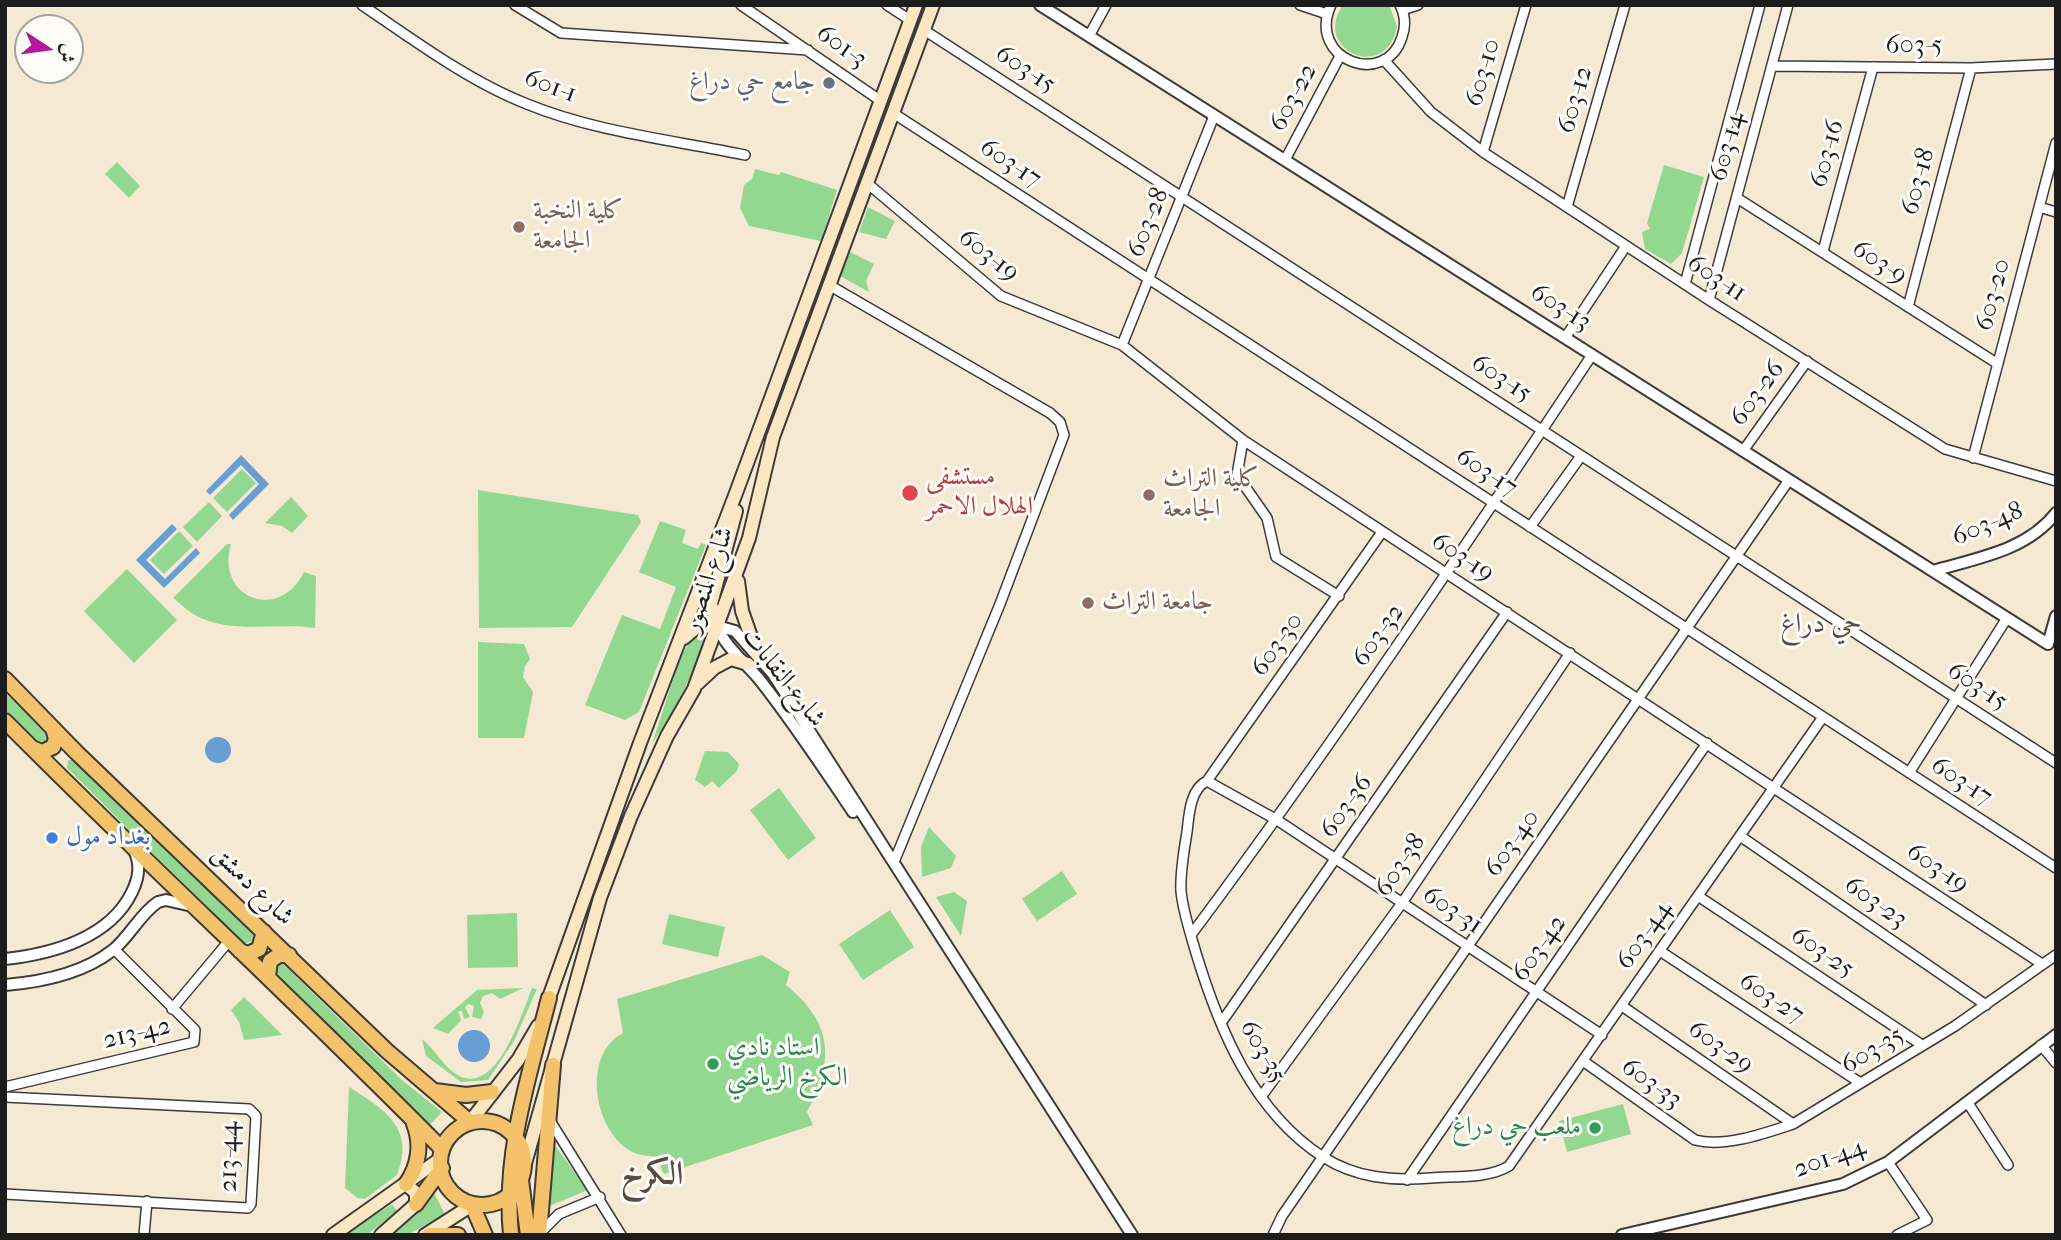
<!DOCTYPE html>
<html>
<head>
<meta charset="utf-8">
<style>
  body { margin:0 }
  #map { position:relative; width:2061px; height:1240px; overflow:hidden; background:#f6e9d3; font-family:"IM FELL French Canon",Amiri,serif }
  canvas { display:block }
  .frame { position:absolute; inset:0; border:7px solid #1c1c1c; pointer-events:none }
  .north { position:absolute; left:14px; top:14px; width:70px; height:70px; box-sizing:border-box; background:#fdfcf7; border:2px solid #a3a29f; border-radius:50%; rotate:103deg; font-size:19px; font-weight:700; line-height:28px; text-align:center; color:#1c1c1c }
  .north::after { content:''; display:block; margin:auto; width:24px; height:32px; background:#b5179e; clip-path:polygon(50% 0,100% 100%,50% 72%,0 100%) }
</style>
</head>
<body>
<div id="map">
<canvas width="2061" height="1240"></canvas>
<div class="frame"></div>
<div class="north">ش</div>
</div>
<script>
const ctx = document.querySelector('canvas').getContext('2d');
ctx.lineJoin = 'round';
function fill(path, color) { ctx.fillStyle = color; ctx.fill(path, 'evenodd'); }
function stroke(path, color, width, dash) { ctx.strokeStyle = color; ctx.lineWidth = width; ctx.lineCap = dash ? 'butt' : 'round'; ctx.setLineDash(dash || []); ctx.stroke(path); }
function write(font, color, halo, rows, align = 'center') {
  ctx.font = font + ' "IM FELL French Canon",Amiri,serif'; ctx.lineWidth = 6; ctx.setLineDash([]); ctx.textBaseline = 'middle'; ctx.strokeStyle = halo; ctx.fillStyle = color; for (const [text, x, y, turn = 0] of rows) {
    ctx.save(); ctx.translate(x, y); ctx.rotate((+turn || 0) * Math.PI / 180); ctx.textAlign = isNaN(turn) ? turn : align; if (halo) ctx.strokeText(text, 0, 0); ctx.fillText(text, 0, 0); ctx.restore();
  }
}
fill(new Path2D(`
  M1343,5H1389L1397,26C1387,84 1311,50 1343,5Z
  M117,162L140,186L129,198L105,174Z
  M1664,165L1704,177L1682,253L1671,264L1645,249L1642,232L1650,229L1647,223Z
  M755,169L779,175L781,172L837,190L821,241L749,226L740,208L744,185L752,179Z
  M868,207L895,221L886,239L859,232Z
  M850,252L874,264L866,281L869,292L840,276Z
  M242,469L256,483L227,512L213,498Z
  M478,490L638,515L641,522L572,627L479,628Z
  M291,497L308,516L292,533L282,526L265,523Z
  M209,502L222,516L197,542L183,527Z
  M660,521L686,530L682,543L698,549L701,543L706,545L639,712L625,720L585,705L622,615L660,629L676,587L639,572Z
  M179,531L193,546L164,574L150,560Z
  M227,544H231C215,598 279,623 304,572L316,576L315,628C277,622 230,635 195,615C187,611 180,603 173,598Z
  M127,569L177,620L134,663L84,611Z
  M704,631C708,653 666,724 652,744L679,661L689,642Z
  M478,642L524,644L530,659L525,666L523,677L533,692L524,738H478Z
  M5,693L47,733L46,741L38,742L5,710Z
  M705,751L728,752L739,764L737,771L719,788L712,781L705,787L695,780Z
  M68,760H75L253,933L254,940L244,944L67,768Z
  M779,788L816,838L788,860L750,810Z
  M929,827L956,856L951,868L922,877L921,847Z
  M1062,871L1077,894L1037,921L1022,899Z
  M954,892L967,901L961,936L936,897Z
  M890,910L914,947L863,980L839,944Z
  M517,913L518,967L468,968L467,915Z
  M669,914L725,927L718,957L662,944Z
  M762,955L790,972L786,985C833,1023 835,1061 807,1112L813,1125L664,1174L656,1157C649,1155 641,1156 635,1153C593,1135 581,1054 623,1033L617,999Z
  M276,962L283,964L402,1080L442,1112L427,1128L401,1096L273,972Z
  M523,988L500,999L492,993L483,996L480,1003L484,1012L481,1019L472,1017L474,1006L468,1004L465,1007L470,1017L464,1019L462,1011H458L461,1020L448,1034L433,1028L477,990Z
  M532,988L537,989L514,1041L488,1080L461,1082L426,1056L422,1039C435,1049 442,1065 456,1074C496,1100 522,1013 532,988Z
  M244,997L282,1035L244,1040L239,1022L231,1010Z
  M349,1087C384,1109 416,1128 397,1175L365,1199L358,1198L345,1188Z
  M1623,1104L1631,1134L1567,1152L1559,1121Z
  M553,1143L588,1190L547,1207Z
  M433,1191L445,1214L407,1235H390Z
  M392,1204L397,1211L367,1235H344Z`), '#93d891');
fill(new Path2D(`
  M241,455L269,484L233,520L229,515L259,484L241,465L210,495L206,491Z
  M172,524L177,529L146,560L165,579L196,548L200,553L164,588L136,560Z
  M205 750a13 13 0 1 1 26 0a13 13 0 1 1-26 0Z
  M458 1046a16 16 0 1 1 32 0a16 16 0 1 1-32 0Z`), '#679fd5');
const minor = new Path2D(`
  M362,5C412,39 470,82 527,104C595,132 673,140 745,155
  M515,5L561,33L808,50
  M741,5L881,101
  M887,5L910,20
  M1300,5L1327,14
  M1331,5C1306,60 1386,89 1402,37C1406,26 1405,15 1400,5
  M1402,10L1418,5
  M924,30L2056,763
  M1089,36L1106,5
  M1384,60L1431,112L1483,152L1709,300L1945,449L2056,481
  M1772,66L1971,68L2056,64
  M893,113L2056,868
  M1483,152L1526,5
  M1285,160L1340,56
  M867,183L1001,296L1122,345L1243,440L2042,964
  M1737,198L1998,364
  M1567,207L1625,5
  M2039,207L2056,212
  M1823,251L1873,67
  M1685,284L1760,5
  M829,285L1050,413L1060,422L1064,435L1000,604L894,862
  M1709,300L1788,5
  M1908,307L1971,68
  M1565,338L1626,246
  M1122,345L1214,116
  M1243,440L1237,475L1267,518L1276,557L1339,596
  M1743,451L1807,361
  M1973,458L2056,143
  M1530,527L1581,456
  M1382,532L1207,781C1190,789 1189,815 1187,832C1184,851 1180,872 1181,891C1183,912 1190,932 1196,953C1219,1029 1253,1112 1323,1157C1356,1178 1392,1181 1431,1178C1454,1176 1488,1179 1509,1166L1823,717
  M1909,773L2007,618
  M1207,781L1277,820L1602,1035
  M1740,836L1986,1005
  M1698,896L1922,1045
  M1191,935C1332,746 1462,551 1592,355
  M1660,951L1859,1082
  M1622,1006L1793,1124
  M172,1009L229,941
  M1221,1023L1507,612
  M2041,1045L2056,1063
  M1583,1061L1695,1140C1724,1148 1766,1133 1793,1124L1955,1026L2056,955
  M5,1087L194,1042L195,1030L114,949
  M5,1097L249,1109L256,1116L251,1204L248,1208L5,1194
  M1261,1097L1402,903L1570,653
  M1968,1103L2008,1165
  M549,1119L621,1235
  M1888,1162L1927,1220L1897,1235
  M1407,1180L1707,743
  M540,1233L559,1214L600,1197
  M144,1235L147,1201
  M1273,1235L1282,1216L1789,480`);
const tertiary = new Path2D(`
  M1040,5L2048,644L2056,616
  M1933,571C1977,558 2026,551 2056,513
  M717,626L735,631L773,674L1132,1235
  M717,626C726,649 748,664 763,684C795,725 824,769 853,812
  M5,959C52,954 110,938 132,892C139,878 141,865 134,850
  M5,985C41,982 84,973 113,950C130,936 140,914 158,902L166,900L192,906
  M1622,1235L1843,1184L1888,1162L2056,1035`);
const secondary = new Path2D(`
  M738,581L742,611L757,654
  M717,626L711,604L736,511
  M684,638L697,627L717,626
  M698,683L714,668L731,659L748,664
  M546,1006L640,743L736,493L916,5
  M470,1122L518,1060L538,1026
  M524,1167L600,898L631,816L667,736L694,689L749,538L773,437L933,5
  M333,1235L440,1159
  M381,1235L416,1204V1193L406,1184
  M425,1235L472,1205`);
const primary = new Path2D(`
  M5,679L76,752L387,1051L470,1122
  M5,721C149,866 299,1004 442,1149
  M32,748L42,752L53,747L56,739L53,728
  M240,951L248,954L259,949L264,932
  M268,977L270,961L279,955H289
  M435,1091L466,1095L492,1092
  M440 1163a42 42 0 1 1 84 0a42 42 0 1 1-84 0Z
  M521,1180L528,1235
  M406,1184C419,1166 422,1144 414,1124
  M416,1204L442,1168
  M472,1205L485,1235
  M429,1235H458
  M511,1235C503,1154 529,1076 549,998
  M539,1235L553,1065`);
stroke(minor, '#3d3b37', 12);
stroke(tertiary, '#3d3b37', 14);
stroke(secondary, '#3d3b37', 16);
stroke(primary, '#3d3b37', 18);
stroke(minor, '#fff', 9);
stroke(tertiary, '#fff', 10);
stroke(secondary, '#fbe7c3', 12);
stroke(primary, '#f4c26a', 14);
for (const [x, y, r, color] of [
  [829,83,7,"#6b7280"],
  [519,227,7,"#8d6e63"],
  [910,493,9,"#e0444e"],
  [1149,495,7,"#8d6e63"],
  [1088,603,7,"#8d6e63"],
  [52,838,7,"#3f7fe0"],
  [713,1064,7,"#2e9e5b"],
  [1595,1128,7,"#2e9e5b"]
]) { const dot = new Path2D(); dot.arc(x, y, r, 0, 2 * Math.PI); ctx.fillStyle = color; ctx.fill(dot); stroke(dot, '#fdfcf7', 2.5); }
write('26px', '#1c1c1c', '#fdfcf7', [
  ["601-3",841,47,35],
  ["603-5",1914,47],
  ["603-15",1025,70,33],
  ["603-10",1484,73,-74],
  ["601-1",550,87,20],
  ["603-22",1294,98,-62],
  ["603-12",1576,100,-74],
  ["603-14",1728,147,-75],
  ["603-16",1828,154,-75],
  ["603-17",1010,164,33],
  ["603-18",1919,182,-75],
  ["603-28",1149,223,-68],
  ["603-19",988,256,38],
  ["603-9",1879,263,33],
  ["603-11",1716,279,33],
  ["603-20",1994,295,-75],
  ["603-13",1560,308,32],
  ["603-15",1501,379,33],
  ["603-26",1758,394,-54],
  ["603-17",1486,473,33],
  ["603-48",1988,525,-23],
  ["603-19",1462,558,33],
  ["شارع المنصور",709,580,-71],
  ["603-32",1379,636,-55],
  ["603-30",1278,645,-55],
  ["شارع النقابات",783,678,52],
  ["603-15",1977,687,33],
  ["603-17",1961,782,33],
  ["603-36",1347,807,-55],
  ["603-40",1513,844,-55],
  ["603-38",1401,866,-56],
  ["603-19",1937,869,34],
  ["شارع دمشق",252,886,44],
  ["603-23",1875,903,35],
  ["603-31",1452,911,33],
  ["603-44",1645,936,-55],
  ["603-42",1540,949,-55],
  ["603-25",1822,953,34],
  ["603-27",1771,999,33],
  ["213-42",137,1034,-13],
  ["603-29",1720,1048,35],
  ["603-35",1873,1051,-31],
  ["603-35",1262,1052,60],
  ["603-33",1651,1084,35],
  ["213-44",230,1157,-89],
  ["201-44",1830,1159,-19]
]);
write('26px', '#5b616d', '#fdfcf7', [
  ["جامع حي دراغ",815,83]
], 'right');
write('26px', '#785e54', '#fdfcf7', [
  ["كلية النخبة",533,212],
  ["الجامعة",533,242],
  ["كلية التراث",1163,480],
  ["الجامعة",1163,510],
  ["جامعة التراث",1102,603]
], 'left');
write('26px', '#be3a42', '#fdfcf7', [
  ["مستشفى",926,478],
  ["الهلال الاحمر",926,508]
], 'left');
write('26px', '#366cbe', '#fdfcf7', [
  ["بغداد مول",66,838]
], 'left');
write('26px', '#27864d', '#fdfcf7', [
  ["استاد نادي",727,1049],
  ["الكرخ الرياضي",727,1079],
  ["ملعب حي دراغ",1581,1128,"right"]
], 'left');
write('28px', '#594b3f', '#fdfcf7', [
  ["حي دراغ",1821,625]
]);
write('bold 33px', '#594b3f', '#fdfcf7', [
  ["الكرخ",652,1176]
]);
</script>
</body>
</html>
